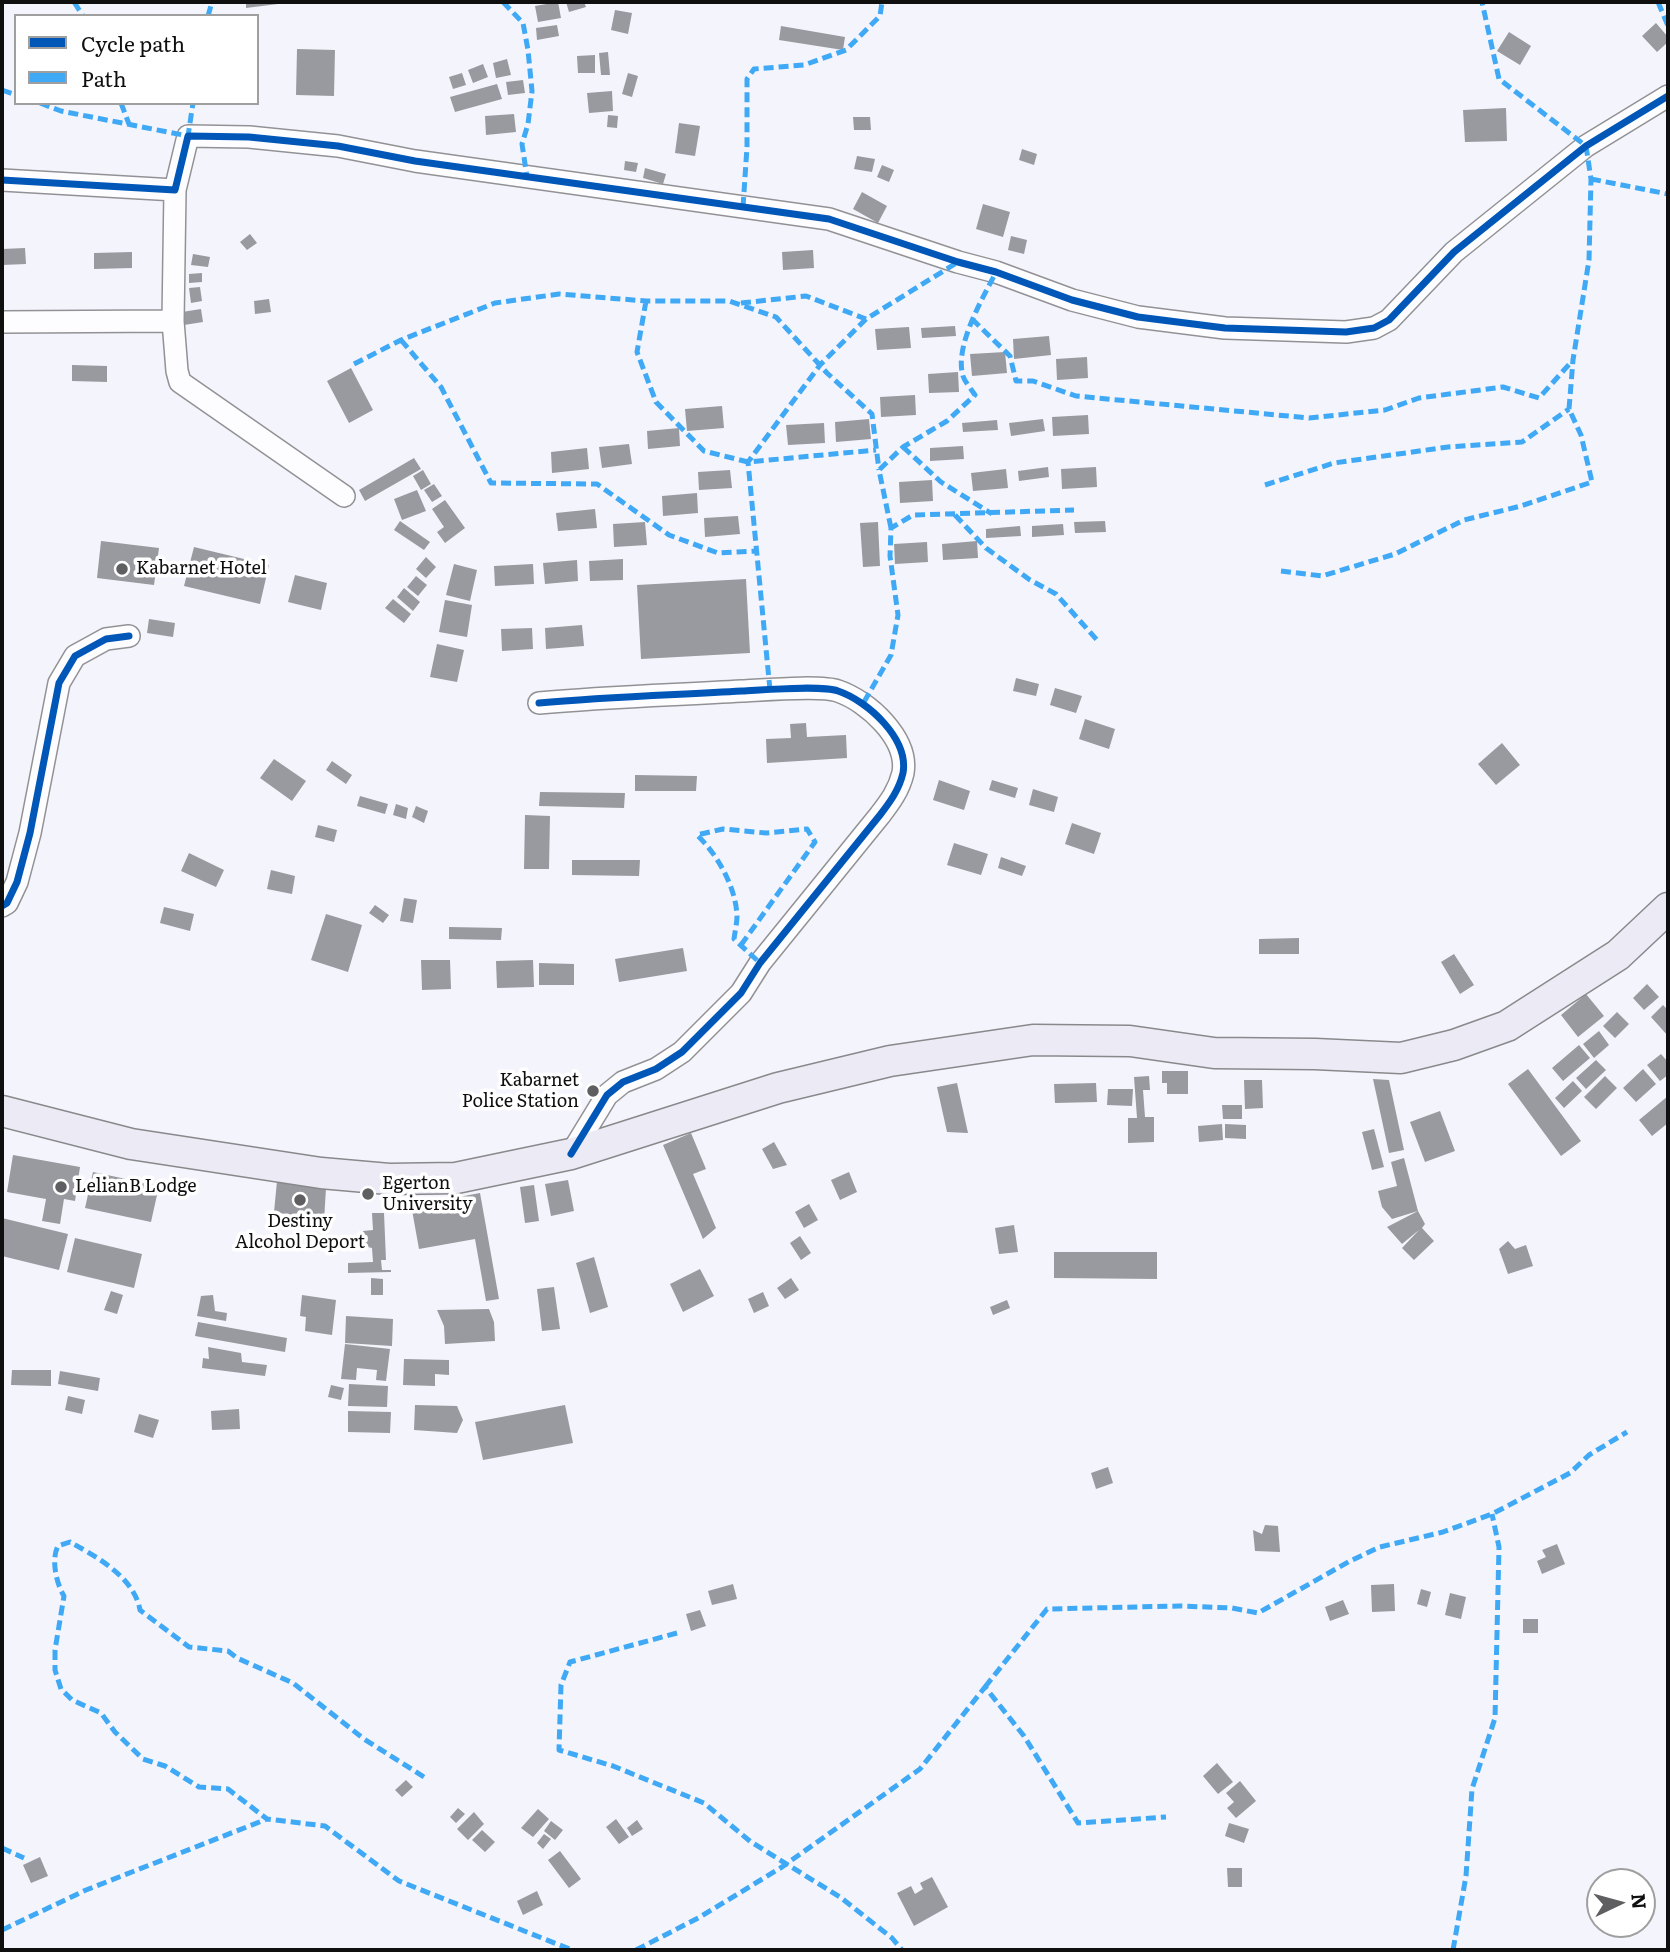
<!DOCTYPE html>
<html>
<head>
<meta charset="utf-8">
<style>
  body { margin:0 }
  #map { position:relative; width:1670px; height:1952px; overflow:hidden; background:#f4f4fc; font-family:Literata,serif }
  canvas { display:block }
  .frame { position:absolute; inset:0; border:4px solid #0f0f0f; pointer-events:none }
  .legend { position:absolute; left:14px; top:14px; width:245px; height:91px; box-sizing:border-box; background:#fff; border:2px solid #9f9f9f; margin:0; padding:9px 12px; list-style:none; font-size:21px; color:#0f0f0f }
  .legend li { display:flex; align-items:center; gap:14px; height:35px }
  .legend b { width:35px; border:2px solid #9f9f9f }
  .north { position:absolute; left:1586px; top:1868px; width:70px; height:70px; box-sizing:border-box; background:#fff; border:2px solid #9f9f9f; border-radius:50%; rotate:85deg; font-size:19px; font-weight:700; line-height:28px; text-align:center; color:#0f0f0f }
  .north::after { content:''; display:block; margin:auto; width:24px; height:32px; background:#5f5f62; clip-path:polygon(50% 0,100% 100%,50% 72%,0 100%) }
</style>
</head>
<body>
<div id="map">
<canvas width="1670" height="1952"></canvas>
<div class="frame"></div>
<ul class="legend">
<li><b style="height:9px;background:#0057b8"></b>Cycle path</li>
<li><b style="height:9px;background:#3fa9f5"></b>Path</li>
</ul>
<div class="north">N</div>
</div>
<script>
const ctx = document.querySelector('canvas').getContext('2d');
ctx.lineJoin = 'round';
function fill(path, color) { ctx.fillStyle = color; ctx.fill(path, 'evenodd'); }
function stroke(path, color, width, dash) { ctx.strokeStyle = color; ctx.lineWidth = width; ctx.lineCap = dash ? 'butt' : 'round'; ctx.setLineDash(dash || []); ctx.stroke(path); }
function write(font, color, halo, rows, align = 'center') {
  ctx.font = font + ' Literata,serif'; ctx.lineWidth = 7; ctx.setLineDash([]); ctx.textBaseline = 'middle'; ctx.strokeStyle = halo; ctx.fillStyle = color; for (const [text, x, y, turn = 0] of rows) {
    ctx.save(); ctx.translate(x, y); ctx.rotate((+turn || 0) * Math.PI / 180); ctx.textAlign = isNaN(turn) ? turn : align; if (halo) ctx.strokeText(text, 0, 0); ctx.fillText(text, 0, 0); ctx.restore();
  }
}
fill(new Path2D(`
  M246,2H286V3L246,8Z
  M558,2L561,18L538,22L535,6Z
  M566,2H584L586,7L569,12Z
  M615,10L632,13L628,34L611,30Z
  M1656,23L1668,37V42L1657,52L1642,36Z
  M557,25L559,36L537,40L536,28Z
  M781,26L845,37L843,50L779,40Z
  M1509,32L1531,46L1520,65L1497,51Z
  M297,49L335,50L334,96L296,95Z
  M608,52L610,75H601L599,53Z
  M595,55V73H578L577,56Z
  M507,59L511,75L496,78L493,63Z
  M483,64L488,77L473,83L468,70Z
  M462,73L466,85L453,89L449,77Z
  M628,73L638,76L632,97L622,94Z
  M523,80L525,93L508,95L506,82Z
  M497,84L502,99L455,112L450,97Z
  M612,91L613,111L589,113L587,93Z
  M1506,108L1507,141L1465,142L1463,110Z
  M514,114L516,132L486,135L485,116Z
  M608,115L618,116L617,128L607,127Z
  M853,117H870L871,130H854Z
  M679,123L700,126L695,156L675,153Z
  M1022,149L1037,154L1034,165L1019,160Z
  M857,156L875,159L872,172L854,169Z
  M625,161L638,163L636,172L624,170Z
  M882,165L894,170L889,182L877,177Z
  M645,168L666,174L663,184L643,178Z
  M862,192L887,206L878,223L853,209Z
  M983,204L1010,212L1003,237L976,229Z
  M250,234L257,243L247,250L240,242Z
  M1011,236L1027,240L1024,254L1008,250Z
  M25,248L26,264L2,265V249Z
  M813,250L814,268L783,270L782,252Z
  M132,252V268L94,269V253Z
  M193,254L210,257L208,267L191,265Z
  M202,273V282L189,283V274Z
  M200,287L202,301L191,303L189,288Z
  M269,299L271,312L255,314L254,301Z
  M201,309L203,322L184,325L182,312Z
  M955,326L956,336L922,338L921,328Z
  M909,327L911,348L877,350L875,329Z
  M1049,336L1051,355L1014,359L1013,339Z
  M1005,352L1007,373L972,376L970,354Z
  M1087,357L1088,378L1057,380L1056,359Z
  M72,365L107,366V382L72,381Z
  M351,368L373,410L349,423L327,381Z
  M958,372L959,392L929,393L928,374Z
  M915,395L916,415L881,417L880,397Z
  M722,406L724,428L687,431L685,409Z
  M1088,415L1089,434L1053,436L1052,417Z
  M869,419L871,439L836,442L835,422Z
  M1043,419L1045,431L1011,436L1009,423Z
  M997,420L998,430L963,432L962,423Z
  M824,423L825,443L788,445L786,425Z
  M679,428L680,446L648,449L647,431Z
  M629,444L632,464L602,468L599,447Z
  M963,446L964,459L930,461V448Z
  M587,448L589,469L552,473L551,452Z
  M414,458L421,469L365,501L359,490Z
  M1048,467L1049,477L1019,481L1018,471Z
  M1096,467L1097,487L1062,489L1061,469Z
  M1006,469L1008,488L973,491L971,473Z
  M423,470L431,484L421,490L413,476Z
  M730,470L732,488L699,490L698,472Z
  M932,480L933,501L900,503L899,482Z
  M434,484L442,496L432,502L424,490Z
  M417,490L426,511L402,520L394,499Z
  M697,493L698,513L663,516L662,496Z
  M445,500L465,528L445,543L437,532L444,527L432,509Z
  M595,509L597,528L558,531L556,513Z
  M738,516L740,534L705,537L704,518Z
  M400,521L430,542L424,550L394,530Z
  M1105,521L1106,532L1075,533L1074,522Z
  M645,522L647,545L614,547L613,524Z
  M878,522L880,566L863,567L860,523Z
  M1063,524L1064,535L1032,537V526Z
  M1020,526L1021,536L986,538V529Z
  M101,541L159,548L154,585L97,578Z
  M977,541L978,558L943,560L942,544Z
  M927,542L928,562L895,564L894,544Z
  M194,547L269,565L260,604L184,586Z
  M426,557L436,567L426,578L416,569Z
  M623,559V580L590,581L589,561Z
  M577,560L578,581L545,584L543,563Z
  M454,564L477,570L470,601L446,595Z
  M533,564L534,584L495,586L494,566Z
  M295,575L327,583L321,610L288,602Z
  M416,576L427,585L418,596L407,587Z
  M746,579L750,653L641,659L637,585Z
  M404,588L420,602L413,611L397,597Z
  M393,599L411,614L404,623L385,608Z
  M445,600L472,605L467,637L439,632Z
  M149,619L175,623L173,637L147,633Z
  M582,625L584,646L546,649L545,628Z
  M532,628L533,649L502,651L501,629Z
  M437,644L464,650L457,682L430,677Z
  M1016,678L1039,684L1036,696L1013,691Z
  M1055,688L1082,696L1076,713L1050,705Z
  M1085,719L1115,729L1109,749L1079,739Z
  M806,723L807,737L846,735L847,758L767,763L766,739L791,738L790,724Z
  M1502,743L1520,765L1496,785L1478,764Z
  M274,759L306,781L292,801L260,778Z
  M332,761L352,775L346,784L326,770Z
  M635,775L697,776L696,791H635Z
  M939,780L970,791L964,810L933,800Z
  M992,780L1018,788L1015,798L989,790Z
  M1033,789L1058,797L1054,812L1029,805Z
  M540,792L625,793L624,808L539,806Z
  M360,796L388,804L385,814L357,806Z
  M396,804L408,808L406,819L393,815Z
  M416,806L428,811L424,823L412,817Z
  M525,815L550,816L549,869H524Z
  M1072,823L1101,833L1094,854L1065,844Z
  M318,825L337,830L334,842L315,837Z
  M954,843L988,854L981,875L947,865Z
  M189,853L224,870L216,887L181,871Z
  M1001,857L1026,866L1022,876L998,868Z
  M572,860H640L639,876L572,875Z
  M271,870L295,876L292,894L267,889Z
  M404,898L417,900L413,923L400,921Z
  M375,905L389,915L383,923L369,913Z
  M164,907L194,914L190,931L160,923Z
  M326,914L362,925L348,972L311,960Z
  M449,927L502,928L501,940L449,939Z
  M1299,938V954H1259V939Z
  M683,948L687,971L619,982L615,959Z
  M1454,954L1474,985L1460,994L1441,962Z
  M421,960H450L451,989L422,990Z
  M533,960L534,987L497,988L496,961Z
  M539,963L574,964V985H539Z
  M1647,984L1659,997L1644,1010L1633,998Z
  M1586,994L1604,1016L1578,1037L1561,1015Z
  M1663,1005L1668,1010V1036L1651,1017Z
  M1617,1012L1629,1024L1615,1038L1603,1026Z
  M1599,1031L1609,1045L1594,1058L1583,1044Z
  M1579,1045L1590,1058L1563,1081L1552,1068Z
  M1661,1054L1668,1062V1075L1660,1081L1647,1065Z
  M1596,1060L1606,1070L1586,1089L1576,1078Z
  M1528,1069L1581,1141L1561,1156L1508,1084Z
  M1643,1069L1656,1084L1636,1102L1623,1088Z
  M1162,1071H1188V1094H1167V1083H1162Z
  M1149,1076L1150,1090H1143L1145,1117H1154V1142L1128,1143V1118H1137L1134,1077Z
  M1605,1076L1617,1088L1596,1109L1584,1097Z
  M1373,1079L1389,1080L1404,1150L1389,1153Z
  M1244,1080H1262L1263,1108L1245,1109Z
  M1573,1081L1582,1091L1564,1108L1555,1098Z
  M957,1083L968,1133L947,1132L937,1087Z
  M1096,1083L1097,1102L1055,1103L1054,1084Z
  M1108,1089H1133L1132,1106L1107,1105Z
  M1668,1096V1123L1652,1136L1639,1120Z
  M1222,1105H1242V1119H1223Z
  M1440,1111L1455,1151L1425,1162L1410,1122Z
  M1222,1124L1223,1140L1199,1142L1198,1126Z
  M1225,1124L1246,1125V1139L1225,1138Z
  M1374,1129L1384,1167L1372,1170L1362,1132Z
  M691,1133L706,1169L693,1174L716,1228L703,1239L663,1145Z
  M774,1142L787,1165L773,1169L762,1149Z
  M13,1155L80,1167L75,1201L64,1199L60,1224L42,1221L46,1199L7,1192Z
  M1404,1158L1418,1211L1425,1224L1422,1228L1434,1241L1414,1260L1402,1248L1419,1230L1402,1244L1387,1227L1418,1211L1392,1219L1382,1207L1378,1191L1397,1186L1391,1162Z
  M93,1172L159,1186L151,1222L85,1208Z
  M849,1172L857,1192L840,1200L831,1180Z
  M568,1180L574,1211L551,1216L545,1184Z
  M277,1181L326,1188L324,1221L274,1212Z
  M534,1185L539,1221L525,1223L520,1187Z
  M480,1193L499,1299L486,1301L475,1239L419,1249L412,1210L444,1204L443,1200Z
  M809,1204L818,1220L804,1228L795,1212Z
  M372,1213H384L386,1260H381L382,1270H391V1272L348,1273V1263L373,1262L372,1248L363,1246V1231L373,1230Z
  M2,1218L68,1234L59,1270L2,1256Z
  M1014,1225L1018,1252L999,1254L995,1228Z
  M800,1236L811,1253L801,1260L790,1243Z
  M75,1238L142,1254L134,1288L67,1272Z
  M1508,1241L1515,1249L1526,1245L1533,1266L1508,1274L1499,1249Z
  M1054,1252H1157V1279L1054,1278Z
  M594,1257L608,1307L590,1313L576,1263Z
  M700,1269L714,1296L683,1312L670,1284Z
  M371,1278L383,1279V1295H371Z
  M791,1278L799,1290L785,1299L777,1288Z
  M554,1287L560,1329L542,1331L537,1289Z
  M111,1291L123,1295L117,1314L104,1310Z
  M763,1292L769,1306L754,1313L748,1299Z
  M213,1295L215,1311L227,1313L226,1321L197,1316L201,1296Z
  M302,1295L336,1300L332,1335L305,1331L306,1317L300,1316Z
  M1007,1300L1010,1308L993,1315L990,1307Z
  M489,1309L494,1322L495,1341L445,1344L444,1326L437,1310Z
  M346,1316L393,1319L392,1346L345,1343Z
  M198,1322L287,1338L285,1352L195,1336Z
  M345,1344L390,1349L386,1381L376,1380L377,1370L357,1368L356,1380L341,1379Z
  M208,1347L241,1353L242,1362L267,1365L265,1376L202,1368L203,1358L209,1359Z
  M404,1359L449,1360V1375L435,1374V1386L403,1385Z
  M12,1370H51V1386L11,1385Z
  M60,1371L100,1378L98,1391L58,1384Z
  M349,1384L388,1386L387,1407L348,1406Z
  M331,1385L344,1388L341,1400L328,1397Z
  M68,1396L85,1400L82,1414L65,1410Z
  M415,1405L457,1406L463,1420L457,1433L414,1430Z
  M565,1405L573,1443L483,1460L475,1422Z
  M239,1409L240,1429L212,1430L211,1411Z
  M348,1411L391,1412L390,1433L348,1432Z
  M139,1414L159,1420L153,1438L134,1432Z
  M1108,1467L1113,1483L1096,1489L1091,1473Z
  M1265,1525L1278,1526L1280,1552L1255,1551L1253,1530L1262,1534Z
  M1557,1544L1565,1564L1542,1574L1537,1561L1546,1557L1542,1550Z
  M733,1584L737,1599L712,1605L708,1591Z
  M1394,1584L1395,1611L1372,1612L1371,1585Z
  M1421,1589L1431,1592L1427,1607L1417,1604Z
  M1450,1593L1466,1597L1461,1619L1445,1615Z
  M1343,1600L1349,1614L1330,1621L1325,1607Z
  M700,1610L706,1626L691,1631L686,1614Z
  M1523,1619H1538V1633H1523Z
  M1217,1763L1233,1782L1218,1794L1203,1776Z
  M406,1780L413,1787L402,1797L395,1790Z
  M1240,1781L1256,1801L1236,1818L1227,1808L1234,1802L1226,1793Z
  M458,1808L465,1814L456,1823L450,1817Z
  M538,1809L549,1819L533,1837L521,1828Z
  M474,1812L484,1824L468,1840L457,1829Z
  M616,1819L629,1837L619,1844L606,1827Z
  M637,1820L643,1829L632,1836L627,1828Z
  M551,1821L563,1830L555,1840L544,1831Z
  M1229,1823L1249,1829L1244,1843L1225,1836Z
  M482,1830L495,1842L485,1852L472,1840Z
  M544,1834L551,1839L543,1849L537,1843Z
  M560,1851L581,1879L569,1888L548,1860Z
  M40,1857L48,1876L31,1883L23,1865Z
  M1227,1868H1242V1887H1228Z
  M932,1877L948,1907L914,1926L897,1893L911,1886L915,1894L923,1889L920,1883Z
  M537,1891L543,1905L523,1915L517,1901Z`), '#999a9f');
const street = new Path2D(`
  M2,180L175,190L188,136L249,137L338,146L415,161L829,219L958,262L996,272L1072,300L1138,317L1225,328L1346,332L1374,328L1389,320L1454,252L1586,146L1668,96
  M173,321L177,371L180,382L344,496
  M2,322L173,321L175,190
  M539,703C606,697 674,695 742,691C763,690 821,685 838,691C868,701 909,739 903,773C899,790 890,802 880,815L760,963L741,993L682,1052L656,1069L623,1082L607,1095L571,1154
  M2,906L7,903L17,882L30,833L59,683L75,656L106,639L129,636`);
const secondary = new Path2D(`
  M2,1111L131,1144L321,1173L389,1179L456,1178L571,1154L778,1088L890,1061L1033,1040L1130,1041L1214,1053L1315,1054L1401,1058L1454,1045L1507,1026L1618,955L1668,908`);
stroke(street, '#929296', 24);
stroke(secondary, '#89898c', 33);
stroke(street, '#fdfdff', 21);
stroke(secondary, '#eceaf5', 30);
stroke(new Path2D(`
  M74,2L83,16
  M503,2L523,23L528,50L532,91L528,124L522,144L527,177
  M1658,2L1668,26
  M208,16L212,2
  M2,90L16,95
  M40,103L61,111L188,136L193,103
  M121,103L129,124
  M1591,179L1668,194
  M743,207L747,147V79L754,69L804,65L846,50L880,16L882,2
  M646,301L637,352L656,402L704,451L748,462L876,450
  M741,303L806,296L866,319
  M972,319L1010,356L1016,381H1033L1076,396L1309,418L1385,410L1419,398L1503,387L1539,398L1573,360
  M401,340L441,387L491,483L597,484L669,535L718,553L755,551
  M354,364L401,340L495,303L559,294L646,301H729L776,317L827,373L872,414L879,470
  M903,447L941,482L992,514
  M1265,485L1334,463L1448,447L1522,442L1569,409
  M955,515L986,548L1030,580L1056,594L1097,640
  M891,528L879,470L903,447L947,421L975,395C971,389 965,382 963,376C954,346 983,298 996,272
  M1281,571L1322,576L1395,554L1464,520L1521,506L1592,482L1581,435L1569,409L1573,360L1589,260L1591,179L1586,146L1499,79L1482,2
  M770,690L748,462L820,365L866,319L958,262
  M864,702L891,655L898,615L890,556L891,528L913,515L1074,510
  M741,945L815,842L807,829L766,833L723,829L697,835C717,854 736,887 737,916C737,923 735,931 734,939L760,963
  M677,1633L570,1662L561,1685L559,1750L613,1766L704,1803L751,1842L840,1897L892,1938L902,1950
  M985,1687L1047,1609L1180,1606L1232,1608L1258,1613L1350,1561L1380,1547L1443,1532L1492,1514L1570,1473L1589,1455L1627,1432
  M424,1777L364,1739L293,1683L237,1658L228,1651L189,1647L140,1610C134,1577 97,1557 70,1542L58,1546C51,1559 56,1583 64,1596L55,1650V1670L61,1689L72,1700L101,1713L115,1732L143,1759L165,1766L199,1787L228,1789L267,1819L325,1826L399,1881L572,1950
  M2,1848L24,1858
  M2,1930L86,1890L267,1819
  M636,1950L700,1917L782,1867L920,1769L985,1687L1024,1736L1078,1823L1166,1817
  M1453,1950L1466,1876L1472,1789L1495,1718L1499,1547L1492,1514`), '#3fa9f5', 5, [10, 5]);
stroke(new Path2D(`
  M2,180L175,190L188,136L249,137L338,146L415,161L829,219L958,262L996,272L1072,300L1138,317L1225,328L1346,332L1374,328L1389,320L1454,252L1586,146L1668,96
  M539,703C606,697 674,695 742,691C763,690 821,685 838,691C868,701 909,739 903,773C899,790 890,802 880,815L760,963L741,993L682,1052L656,1069L623,1082L607,1095L571,1154
  M2,906L7,903L17,882L30,833L59,683L75,656L106,639L129,636`), '#0057b8', 7);
for (const [x, y, r, color] of [
  [122,569,7,"#5f5f62"],
  [593,1091,7,"#5f5f62"],
  [61,1187,7,"#5f5f62"],
  [368,1194,7,"#5f5f62"],
  [300,1200,7,"#5f5f62"]
]) { const dot = new Path2D(); dot.arc(x, y, r, 0, 2 * Math.PI); ctx.fillStyle = color; ctx.fill(dot); stroke(dot, '#fff', 2.5); }
write('18px', '#0f0f0f', '#fff', [
  ["Kabarnet Hotel",136,569],
  ["Kabarnet",579,1081,"right"],
  ["Police Station",579,1102,"right"],
  ["Egerton",382,1184],
  ["University",382,1205],
  ["LelianB Lodge",75,1187],
  ["Destiny",300,1222,"center"],
  ["Alcohol Deport",300,1243,"center"]
], 'left');
</script>
</body>
</html>
